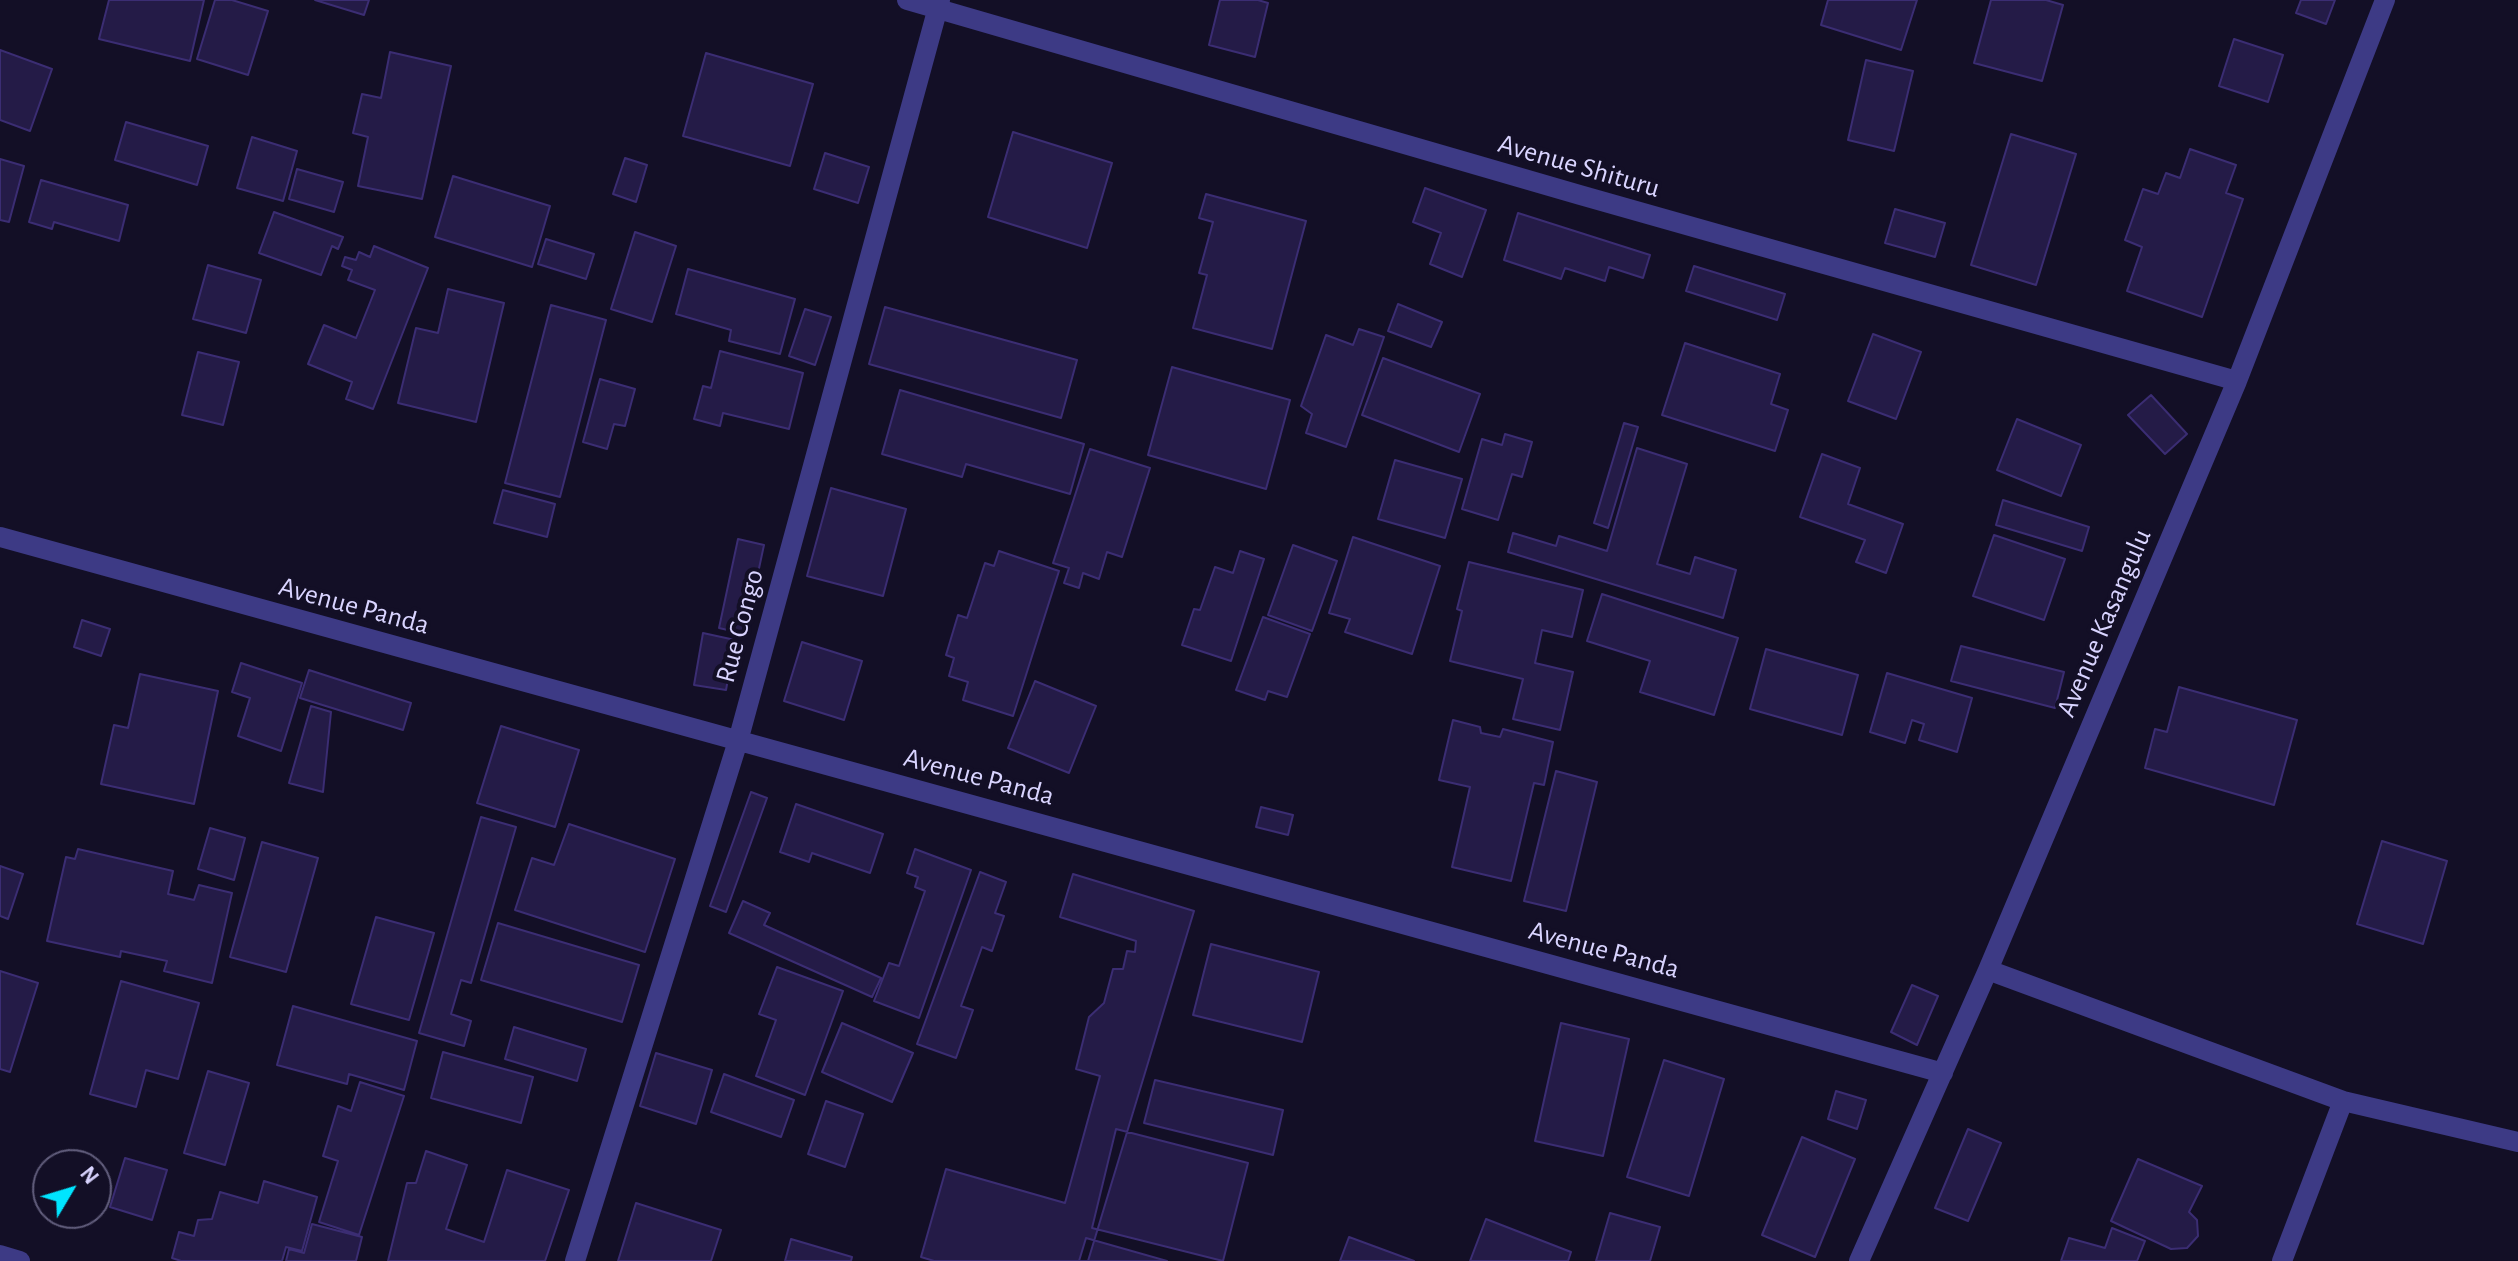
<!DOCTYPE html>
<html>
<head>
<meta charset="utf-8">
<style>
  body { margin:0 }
  #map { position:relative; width:2518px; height:1261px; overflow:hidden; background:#130f26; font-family:"Alegreya Sans",sans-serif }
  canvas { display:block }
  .north { position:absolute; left:32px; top:1149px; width:80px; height:80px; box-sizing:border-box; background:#130f26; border:2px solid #625e7d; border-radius:50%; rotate:52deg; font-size:22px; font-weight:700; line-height:32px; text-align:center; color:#d9d4ff }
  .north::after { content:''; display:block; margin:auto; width:28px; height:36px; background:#00e5ff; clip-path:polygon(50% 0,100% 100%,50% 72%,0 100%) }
</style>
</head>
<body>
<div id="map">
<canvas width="2518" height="1261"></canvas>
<div class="north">N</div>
</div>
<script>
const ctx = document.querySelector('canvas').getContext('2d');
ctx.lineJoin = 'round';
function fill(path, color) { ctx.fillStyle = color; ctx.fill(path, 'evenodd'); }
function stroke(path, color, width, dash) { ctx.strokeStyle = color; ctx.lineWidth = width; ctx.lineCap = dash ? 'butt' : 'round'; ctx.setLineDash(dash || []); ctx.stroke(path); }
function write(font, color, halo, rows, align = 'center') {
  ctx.font = font + ' "Alegreya Sans",sans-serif'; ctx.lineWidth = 8; ctx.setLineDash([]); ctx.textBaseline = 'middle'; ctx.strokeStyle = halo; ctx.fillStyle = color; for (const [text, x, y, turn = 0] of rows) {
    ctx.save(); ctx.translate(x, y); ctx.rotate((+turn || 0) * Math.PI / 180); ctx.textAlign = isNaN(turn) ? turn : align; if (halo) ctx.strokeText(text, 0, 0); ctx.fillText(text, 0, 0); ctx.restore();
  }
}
const building = new Path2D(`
  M109,0H204L190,61L99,39Z
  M215,0H232L268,11L248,75L197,59Z
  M315,0H369L364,15Z
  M1220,0H1258L1268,3L1255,57L1209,45Z
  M1828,0H1917L1901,50L1821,25Z
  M1991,0H2046L2063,5L2042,81L1974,63Z
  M2301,0H2335L2326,24L2296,13Z
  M2234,39L2283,55L2268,102L2219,86Z
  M0,50L52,69L30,131L0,120Z
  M390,52L451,66L422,199L358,186L368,137L353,133L362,94L381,98Z
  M706,53L813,84L790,166L683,136Z
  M1866,60L1913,71L1894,151L1848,140Z
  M126,122L208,146L197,185L115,160Z
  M1013,132L1112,163L1087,248L988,217Z
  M2011,134L2076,154L2036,285L1971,265Z
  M252,137L297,151L283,201L237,188Z
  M2190,149L2236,165L2226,193L2243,199L2202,317L2127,291L2142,247L2125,240L2143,189L2158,194L2166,173L2180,178Z
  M825,153L869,167L858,203L814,189Z
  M625,158L647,165L636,202L613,194Z
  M0,159L24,166L9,222L0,220Z
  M297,169L343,182L334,212L289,199Z
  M453,176L550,206L532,267L435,237Z
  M41,180L128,205L119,241L54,222L52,229L29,222Z
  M1425,188L1486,210L1462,277L1430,264L1441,233L1413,222Z
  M1206,194L1306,221L1272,349L1193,328L1207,275L1199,273L1213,222L1199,218Z
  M1895,209L1945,223L1935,257L1885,243Z
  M274,212L343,237L338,249L332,246L321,275L259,253Z
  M1518,213L1650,255L1643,278L1609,267L1605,281L1565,268L1561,279L1504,260Z
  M635,232L676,246L652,322L611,309Z
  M546,239L594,254L586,279L538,264Z
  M374,246L428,268L373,409L346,399L352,382L308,364L324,325L356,338L375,290L348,280L352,270L342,266L345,257L356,260L359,252L370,257Z
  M208,265L261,280L246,333L193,319Z
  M1694,266L1785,294L1777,320L1686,291Z
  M688,269L795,299L780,354L729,341L731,330L676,314Z
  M448,289L504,303L476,422L398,403L416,328L438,333Z
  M1398,304L1442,322L1431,347L1388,331Z
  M551,305L606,320L560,497L505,483Z
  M885,307L1077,360L1061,418L869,364Z
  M805,309L831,317L815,365L789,356Z
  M1359,329L1384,337L1346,447L1306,433L1312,414L1301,406L1326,335L1353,345Z
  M1873,334L1921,352L1896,419L1848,401Z
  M1685,343L1780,374L1771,404L1788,410L1775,451L1662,415Z
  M720,351L803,373L789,429L723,413L720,426L694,419L703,386L711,388Z
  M198,352L239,362L223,425L182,415Z
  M1383,358L1480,394L1459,452L1362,415Z
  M1172,367L1290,400L1266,489L1148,455Z
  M600,379L635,389L625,426L614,424L607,449L583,442Z
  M900,390L1084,444L1070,494L966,464L962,477L882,454Z
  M2151,395L2187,434L2165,454L2128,415Z
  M2017,419L2081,445L2061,496L1997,470Z
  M1624,423L1638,427L1608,528L1594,523Z
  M1505,434L1532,442L1522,477L1512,474L1498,520L1462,509L1482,439L1502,445Z
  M1637,448L1687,464L1657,564L1690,574L1695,557L1736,570L1723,618L1508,552L1513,533L1556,546L1559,536L1607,551Z
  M1090,449L1150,468L1122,557L1107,552L1099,579L1083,573L1079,588L1064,583L1069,568L1053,563Z
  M1822,454L1860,468L1848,504L1903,524L1886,573L1856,562L1865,540L1800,517Z
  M1395,460L1462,479L1445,538L1378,519Z
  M831,488L906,509L883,596L807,576Z
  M503,490L555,504L547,537L494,523Z
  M2003,500L2089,527L2082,551L1996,525Z
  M1994,535L2065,559L2044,620L1973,596Z
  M1353,537L1440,566L1412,654L1345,632L1350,619L1329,613Z
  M738,539L764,545L745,634L719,628Z
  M1293,545L1337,561L1312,631L1268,615Z
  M999,551L1059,571L1013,716L963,700L968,682L949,676L954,658L946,655L958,615L967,618L985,563L994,566Z
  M1240,551L1264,559L1231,661L1182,645L1194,609L1200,610L1215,567L1233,573Z
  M1469,562L1583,590L1572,637L1542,630L1535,663L1573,672L1560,730L1513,719L1523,679L1450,661L1462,611L1457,609Z
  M1602,594L1738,638L1714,715L1640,692L1650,661L1587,641Z
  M1263,617L1310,634L1287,697L1268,691L1265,700L1236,690Z
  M82,620L110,629L101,656L74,647Z
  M703,633L735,640L726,690L694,685Z
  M802,642L862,661L844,720L784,701Z
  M1961,646L2064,672L2055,708L1951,681Z
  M1766,649L1858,675L1842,735L1750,709Z
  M241,663L302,683L281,751L238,736L250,698L232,692Z
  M309,670L411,703L403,730L300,698Z
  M1887,673L1972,698L1957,752L1919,740L1924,724L1912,720L1905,743L1870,732Z
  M140,674L218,691L194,804L101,784L114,725L128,728Z
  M1035,681L1096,706L1069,773L1008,748Z
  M2179,687L2297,720L2274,805L2145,768L2155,729L2167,732Z
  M311,706L331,712L323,792L289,783Z
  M1453,720L1480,727L1481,733L1500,737L1503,729L1553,742L1544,785L1534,783L1511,881L1452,867L1470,787L1439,780Z
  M501,726L579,750L555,827L477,803Z
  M1556,771L1597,782L1566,911L1524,901Z
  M751,792L767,798L726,912L710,906Z
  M796,804L883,834L870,873L812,853L809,862L780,852Z
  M1261,807L1293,815L1288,835L1256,827Z
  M481,817L516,827L471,983L461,980L451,1014L471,1021L464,1046L419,1033Z
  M569,824L675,859L645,952L515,910L532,858L554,865Z
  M210,828L245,838L234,880L198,869Z
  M2382,841L2447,861L2423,944L2357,924Z
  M262,842L318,858L286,972L230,957Z
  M78,849L173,871L168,894L194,900L199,885L232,893L212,983L164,971L167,961L121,951L120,957L47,941L66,857L75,859Z
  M915,849L971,870L919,1018L874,1001L889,963L899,966L925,891L915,887L918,877L907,873Z
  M0,866L23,874L8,919L0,916Z
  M980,872L1006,882L995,913L1004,916L992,951L982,947L961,1006L973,1010L956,1058L917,1044Z
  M1073,874L1194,911L1088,1261H934L921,1257L946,1169L1065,1203L1100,1076L1076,1069L1089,1017L1104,1003L1113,969H1123L1127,951L1135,952L1136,941L1060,917Z
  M743,901L770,913L764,925L881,978L872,997L729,933Z
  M376,917L434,933L409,1020L351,1004Z
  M498,923L639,965L622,1022L481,980Z
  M1211,944L1319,972L1302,1042L1193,1015Z
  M777,967L843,991L805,1095L756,1076L776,1020L759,1014Z
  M0,971L38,983L10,1072L0,1069Z
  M121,981L199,1003L178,1079L146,1070L136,1107L90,1094Z
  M1912,985L1938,996L1917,1045L1891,1032Z
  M293,1006L417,1041L404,1090L349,1074L347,1084L277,1065Z
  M842,1023L913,1053L892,1102L822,1072Z
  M1561,1023L1629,1039L1603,1156L1535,1141Z
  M514,1027L586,1049L577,1081L505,1059Z
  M443,1052L533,1077L521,1123L431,1098Z
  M656,1053L712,1070L696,1124L640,1106Z
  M1664,1060L1724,1079L1689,1196L1627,1177Z
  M208,1071L249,1083L225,1165L184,1153Z
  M724,1074L794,1100L781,1137L711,1112Z
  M1155,1080L1283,1110L1273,1155L1144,1123Z
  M360,1082L404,1096L359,1235L319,1222L338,1161L323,1156L338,1106L351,1111Z
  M1836,1091L1866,1100L1857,1129L1828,1119Z
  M826,1101L863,1114L845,1167L808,1154Z
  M1116,1129L1248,1163L1223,1261L1092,1228Z
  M1968,1129L2001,1143L1968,1221L1935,1208Z
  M1802,1137L1855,1159L1815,1257L1762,1235Z
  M426,1151L467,1165L446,1229L484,1242L507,1170L569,1190L545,1261H388L407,1183H416Z
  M125,1158L167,1170L152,1220L110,1207Z
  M2138,1159L2202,1186L2189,1212L2197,1220L2198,1236L2187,1248L2171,1249L2111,1221Z
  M264,1181L317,1197L302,1251L286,1247L282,1261H181L172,1258L179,1232L194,1236L198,1220L212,1219L220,1192L258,1203Z
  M636,1203L721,1230L711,1261H618Z
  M1610,1213L1660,1227L1650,1261H1596Z
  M1486,1219L1571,1252L1568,1261H1470Z
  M312,1224L362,1237L356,1261H286L289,1249L304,1253Z
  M2112,1228L2145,1241L2137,1261H2061L2069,1238L2105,1248Z
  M1349,1237L1414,1261H1340Z
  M1086,1238L1167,1261H1079Z
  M791,1239L852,1257L851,1261H785Z`);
fill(building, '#241b47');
stroke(building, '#3b2d73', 2);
stroke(new Path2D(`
  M907,0L1580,195L2237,381
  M0,537L1943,1073
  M1988,970L2343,1101
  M0,1255L20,1261
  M575,1261L738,741L940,0
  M1859,1261L1988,970L2237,381L2385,0
  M2282,1261L2343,1101L2518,1142`), '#3d3a85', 20);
write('28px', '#d9d4ff', '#130f26', [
  ["Avenue Shituru",1579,166,16],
  ["Avenue Panda",354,606,15],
  ["Avenue Kasangulu",2104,623,-67],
  ["Rue Congo",740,626,-75],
  ["Avenue Panda",979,777,15],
  ["Avenue Panda",1604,950,15]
]);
</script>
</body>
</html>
